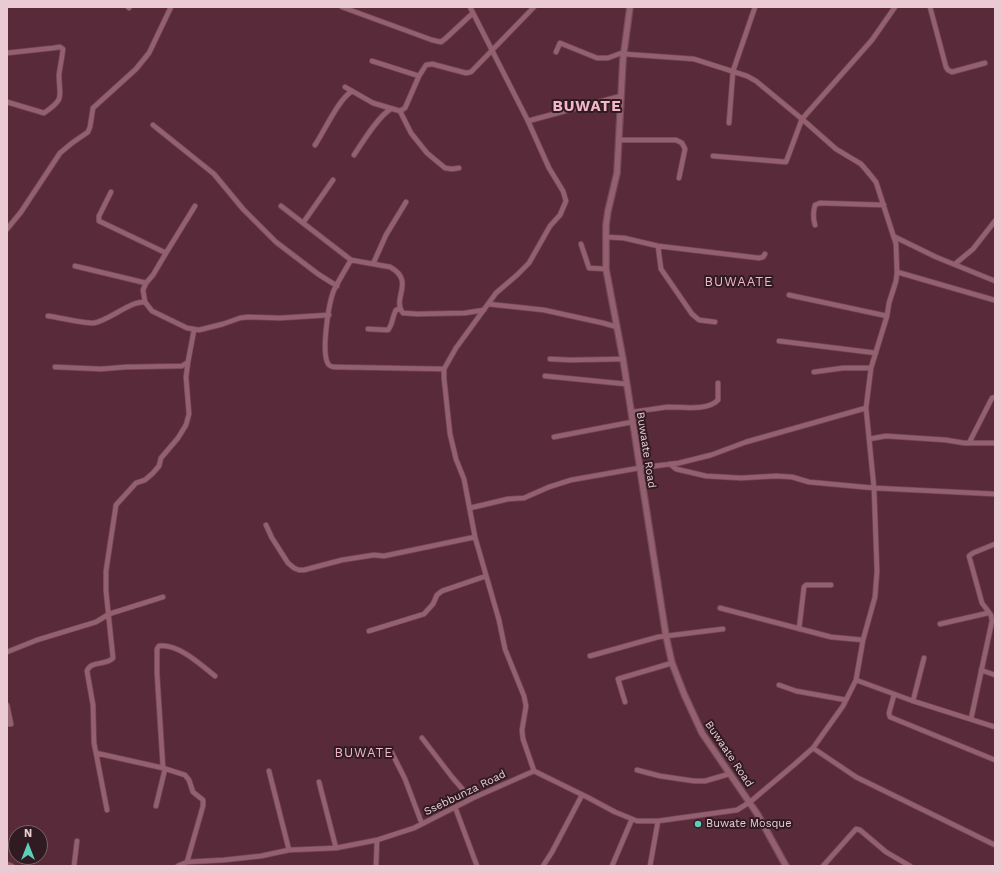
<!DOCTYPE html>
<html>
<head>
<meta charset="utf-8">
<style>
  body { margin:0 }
  #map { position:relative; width:1002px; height:873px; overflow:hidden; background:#592a3a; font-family:"Work Sans",sans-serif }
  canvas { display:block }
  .frame { position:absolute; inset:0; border:8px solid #eacbd3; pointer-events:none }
  .north { position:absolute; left:8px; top:825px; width:40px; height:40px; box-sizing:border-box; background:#301b22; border:1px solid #7a6169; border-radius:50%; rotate:0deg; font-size:11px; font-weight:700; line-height:16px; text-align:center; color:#eacbd3 }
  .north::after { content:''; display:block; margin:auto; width:14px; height:18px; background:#5cceba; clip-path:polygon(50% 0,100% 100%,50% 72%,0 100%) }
</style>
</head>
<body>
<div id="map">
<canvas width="1002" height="873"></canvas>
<div class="frame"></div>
<div class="north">N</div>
</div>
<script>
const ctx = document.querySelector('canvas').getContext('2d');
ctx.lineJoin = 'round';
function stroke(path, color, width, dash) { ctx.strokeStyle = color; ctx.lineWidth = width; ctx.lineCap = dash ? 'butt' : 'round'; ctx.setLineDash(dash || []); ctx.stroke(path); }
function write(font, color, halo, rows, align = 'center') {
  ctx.font = font + ' "Work Sans",sans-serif'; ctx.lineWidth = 4; ctx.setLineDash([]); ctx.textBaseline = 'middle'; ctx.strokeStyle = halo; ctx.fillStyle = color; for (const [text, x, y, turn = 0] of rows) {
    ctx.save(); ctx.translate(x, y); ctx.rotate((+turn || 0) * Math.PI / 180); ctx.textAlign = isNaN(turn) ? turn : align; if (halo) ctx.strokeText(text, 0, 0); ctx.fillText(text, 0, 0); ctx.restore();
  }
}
const minor = new Path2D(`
  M128,7L129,8
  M342,7L432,40L441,42L445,39L473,13
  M470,7L528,121L549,168L563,191L566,201L560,215L550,226L529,263L517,275L496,293L456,348L444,369V378L450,434L456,459L464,479L475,537L499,620L505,649L524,696L526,706L522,730L523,739L534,771
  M930,7L946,67L948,70L952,72L985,63
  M556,52L560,43L597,58H608L624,52
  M7,53L53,48L60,47L63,49C62,58 60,67 59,75C59,97 66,98 44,113L7,102
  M372,61L419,76
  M345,87L373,103L400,111L405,108L419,76L426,65L432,64L466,73L471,72L534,7
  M400,111L411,133L427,153L445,168L452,169L459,168
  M528,121L621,96
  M729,123L733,71L755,7
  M153,125L214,174L243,209L276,242L318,274L337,286
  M619,140H676L682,143L685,149L679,178
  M315,145C325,130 338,100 352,91
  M354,155C362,143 379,115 391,109
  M713,156L786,162L802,119L872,40L895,7
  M111,192L99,216V221L166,253L153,275L146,283L143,290L145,302L152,311L187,328L199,330L223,324L240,318L248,317L280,318L329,315
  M281,206L351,260L390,267C416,281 391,299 403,313L417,314L465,313L484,310
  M303,223L333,180
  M815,225C813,218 813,212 815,205L820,203L884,205
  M7,229L21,212L60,153L72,143L88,132L90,127L93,108L136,69L149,53L171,7
  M605,237L624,238L658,246L759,258L763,257L765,254
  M895,237L936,257L995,281
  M581,244L589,268L606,269
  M658,246L661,269L692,314L699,320L715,322
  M166,253L195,206
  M351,260C345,270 339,280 334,290C329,302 320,355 329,365C331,367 332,367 334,367L444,369
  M373,264L386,235L406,202
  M955,264L973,249L995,221
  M75,266L146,283
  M897,272L994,300
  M789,295L887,316
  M488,304L544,310L603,323L617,327
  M48,316C57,317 87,324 94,323C110,320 130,301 145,302
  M368,329L388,330C393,324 392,317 396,310L400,309
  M779,341L876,353
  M550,359L570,360L623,359
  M55,367L101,369L126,367L182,366L188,362L194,330
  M814,372L843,368H871
  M545,376L626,384
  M631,412C643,411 656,408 669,407C683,407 708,411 718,400V383
  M554,437L632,422
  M869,439L886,436L946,440L964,443H995
  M969,443L992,398L995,397
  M670,464L676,469L706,476L741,478L776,476L792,477L809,482L874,488L995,494
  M470,508L508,499L524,498L549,487L571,480L639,468L679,463L711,455L746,442L866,408
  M266,525L272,538L288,563L294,568L299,570H304L342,560L374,555L384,556L475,537
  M720,608L831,637L863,640
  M940,624L988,613
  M799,629L804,587L806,585H831
  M369,631L424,614L433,604L437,595L442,591L486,576
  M7,652L37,640L96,622L109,614L163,597
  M590,656L658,637L723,629
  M981,670L995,675
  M856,680L913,701L995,727
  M779,685L796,691L846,700
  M894,695L889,713L890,717L995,760
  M913,701L924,658
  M625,702L618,679L672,663
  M7,705L11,724H7
  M971,719L992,621L991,615L982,603L969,556L973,553L995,544
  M422,738L452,777L471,799
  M813,748L856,777L995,845
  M390,749L405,779L422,824
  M96,753L107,810
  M163,768L157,673V649L159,646C178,643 201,665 215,676
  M637,770L660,776L694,781H705L729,774
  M269,771L289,850
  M319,782L336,848
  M156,806L165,769
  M455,807L477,866
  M187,862L203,806V800L193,792L189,780L185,775L163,768L96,753L94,743L93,705L87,671C91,660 106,666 113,658L106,591V571L116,505L136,483L145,480L153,473L159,466L161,458L178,438L186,425L189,414L186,377L188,362
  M7,864L12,866
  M74,866L77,841
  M178,866L187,862L224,860L261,856L289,850L336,848L377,840L414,828L473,798L534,771L587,797L615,812L637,821H658L737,810L750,802L795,764L813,748L843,706L856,680L863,640L875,597L877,571L874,488L866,408L871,368L887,316L889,303L896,281L897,272L896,244L876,182L867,171L861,164L836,149L802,119L756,81L747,76L694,59L624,54
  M376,866L377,840
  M543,866L552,852L582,795
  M612,866L632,819
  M650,866L658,821
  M823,866L856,829L860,830L886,852L910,866`);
const tertiary = new Path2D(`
  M630,7L623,59L617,173L608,211L606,225V269L623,359L666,636L672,663L684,694L702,733L758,815L786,866`);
stroke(minor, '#704856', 6);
stroke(tertiary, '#704856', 8);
stroke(minor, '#946070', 4.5);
stroke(tertiary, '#946070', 5.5);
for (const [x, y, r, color] of [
  [698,824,4,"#5cceba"]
]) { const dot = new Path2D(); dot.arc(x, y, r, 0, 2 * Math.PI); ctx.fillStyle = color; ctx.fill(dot); stroke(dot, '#301b22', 1.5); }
write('11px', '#eacbd3', '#301b22', [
  ["Buwaate Road",646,450,81],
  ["Buwaate Road",729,754,56],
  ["Ssebbunza Road",465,793,-26]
]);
write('11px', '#eacbd3', '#301b22', [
  ["Buwate Mosque",706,824]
], 'left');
ctx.letterSpacing = '1px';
write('13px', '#f2b7c8', '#301b22', [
  ["BUWAATE",739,282],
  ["BUWATE",364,753]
]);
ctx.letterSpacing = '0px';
ctx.letterSpacing = '1px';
write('bold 15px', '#f2b7c8', '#301b22', [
  ["BUWATE",587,107]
]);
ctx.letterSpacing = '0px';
</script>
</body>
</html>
